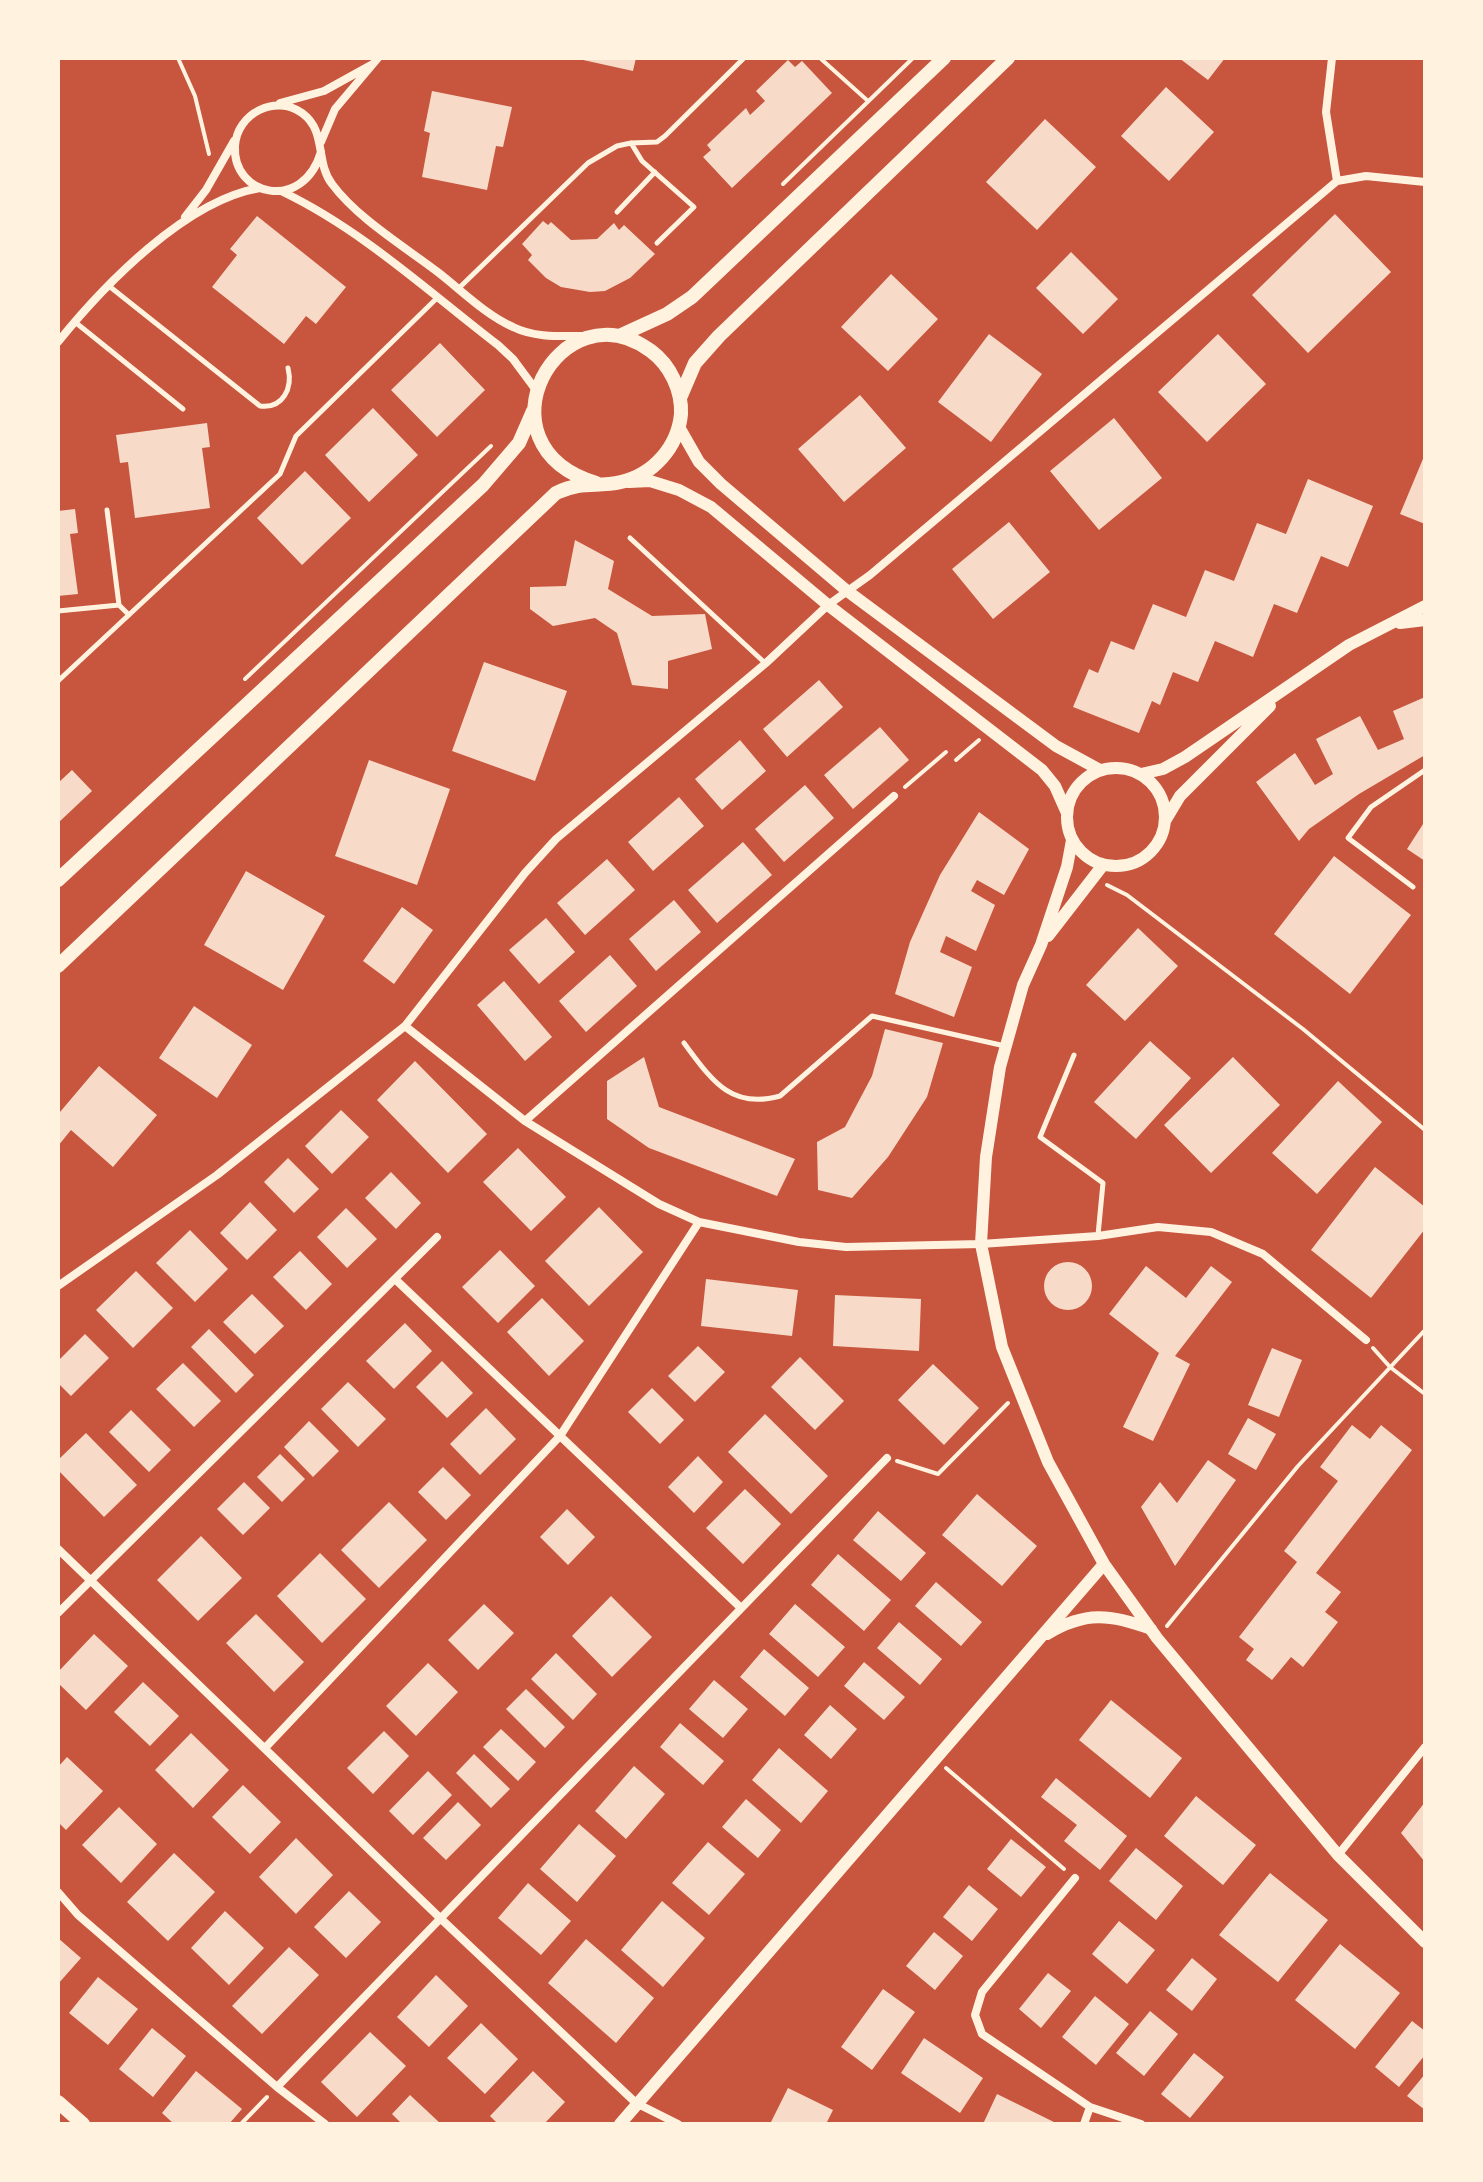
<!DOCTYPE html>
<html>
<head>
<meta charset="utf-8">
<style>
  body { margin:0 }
  #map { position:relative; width:1483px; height:2182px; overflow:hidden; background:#c8553d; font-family:"PT Sans",sans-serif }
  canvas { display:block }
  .frame { position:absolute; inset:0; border:60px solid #fff3e0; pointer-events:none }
</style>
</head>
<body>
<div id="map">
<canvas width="1483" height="2182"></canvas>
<div class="frame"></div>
</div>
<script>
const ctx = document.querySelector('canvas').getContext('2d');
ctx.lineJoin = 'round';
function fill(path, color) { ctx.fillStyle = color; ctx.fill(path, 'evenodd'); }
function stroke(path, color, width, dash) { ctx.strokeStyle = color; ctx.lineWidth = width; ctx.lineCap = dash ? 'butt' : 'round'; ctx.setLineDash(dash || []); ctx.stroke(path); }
fill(new Path2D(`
  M574,58H636L633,71Z
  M1179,58H1225L1208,80Z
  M788,60L795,67L802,61L832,93L732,188L703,157L711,150L707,145L746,108L750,115L765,101L756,91Z
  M1166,87L1214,132L1169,181L1121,136Z
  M432,91L512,107L503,147L496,146L487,190L422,177L430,133L424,131Z
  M1045,119L1096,167L1037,230L986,182Z
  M1335,214L1391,272L1308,353L1252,295Z
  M257,216L346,287L316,324L306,316L284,344L212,287L237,255L230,249Z
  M543,221L548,225L551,222L571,240L597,239L614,223L619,230L624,225L655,254L630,278L605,291L590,292L561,287L546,278L528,260L532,255L522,244Z
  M1071,252L1118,299L1083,334L1036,288Z
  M891,274L938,319L888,371L841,327Z
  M989,334L1042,374L991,442L938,402Z
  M1218,334L1266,384L1207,442L1158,392Z
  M440,343L485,390L437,437L391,390Z
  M860,395L906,448L844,502L798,449Z
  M373,408L418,455L369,502L325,455Z
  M1114,418L1162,478L1099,530L1050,471Z
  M207,423L210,447L202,448L210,508L135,518L128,462L120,463L116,435Z
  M1425,454V524L1400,514Z
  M305,471L351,518L302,565L257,518Z
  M1308,479L1373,506L1348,567L1321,556L1297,613L1274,604L1253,657L1215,641L1198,682L1173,672L1160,705L1152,701L1139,733L1073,707L1089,669L1098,673L1111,641L1134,650L1153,604L1186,617L1205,570L1234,581L1257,523L1286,534Z
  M75,509L78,533L70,534L78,594L58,596V511Z
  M1009,522L1050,572L993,619L952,569Z
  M575,540L614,561L608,589L652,616L705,614L712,649L668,661V689L632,685L617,633L595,618L553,626L530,609V587L566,586Z
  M484,662L567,691L535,781L452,751Z
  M819,680L843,707L787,757L763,729Z
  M1425,697V755L1359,794L1309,829L1299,841L1256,782L1295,753L1315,785L1333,774L1316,739L1360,716L1378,750L1404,739L1393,711Z
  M880,727L909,760L853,809L824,775Z
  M740,740L766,771L722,810L695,779Z
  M369,760L450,789L417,885L335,856Z
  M72,770L92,791L58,823V783Z
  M805,785L834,818L784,862L755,829Z
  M679,797L704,826L653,871L628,842Z
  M979,812L1029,849L1004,895L977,880L971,891L995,905L976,951L946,936L940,952L972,967L954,1017L895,994L910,942L940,875Z
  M1425,821V861L1407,849Z
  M743,842L772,875L717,923L688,890Z
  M1334,856L1411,915L1350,994L1274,934Z
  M607,859L635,890L585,935L557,903Z
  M246,871L325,916L283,990L204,945Z
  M674,900L701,932L656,971L629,939Z
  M402,907L433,930L394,984L363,961Z
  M546,918L575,952L539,984L509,950Z
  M1138,928L1178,966L1125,1021L1086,985Z
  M610,955L637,986L586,1032L559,1001Z
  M504,981L552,1037L525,1061L477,1005Z
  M194,1006L252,1045L217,1098L159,1058Z
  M885,1029L943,1043L927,1097L888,1157L852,1198L818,1190L817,1142L845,1127L872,1076Z
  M1150,1041L1191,1078L1136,1139L1094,1102Z
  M644,1057L659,1107L795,1159L777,1196L649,1148L607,1119V1081Z
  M1233,1057L1280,1105L1211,1173L1164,1125Z
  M415,1061L487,1134L448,1173L377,1100Z
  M99,1066L157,1115L113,1167L71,1130L58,1146V1110L60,1112Z
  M1338,1081L1382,1122L1317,1194L1272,1153Z
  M341,1110L369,1137L332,1174L305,1146Z
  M518,1148L566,1197L531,1231L483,1182Z
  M288,1158L319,1189L294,1213L264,1182Z
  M1375,1167L1425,1207V1229L1371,1298L1311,1250Z
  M391,1172L421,1203L396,1229L365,1198Z
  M250,1202L277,1230L247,1260L220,1233Z
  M599,1207L643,1252L589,1306L545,1261Z
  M346,1208L377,1239L347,1268L317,1237Z
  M190,1230L228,1269L195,1302L156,1263Z
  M500,1250L535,1286L498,1323L462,1287Z
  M300,1251L332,1284L306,1310L273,1277Z
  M1044 1286a24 24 0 1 1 48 0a24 24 0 1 1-48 0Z
  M1146,1266L1186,1298L1211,1266L1232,1282L1175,1356L1190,1364L1153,1441L1123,1427L1159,1353L1109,1314Z
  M136,1271L173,1308L133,1348L96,1310Z
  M706,1279L798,1290L792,1336L701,1326Z
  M252,1294L284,1326L255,1354L223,1322Z
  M835,1295L921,1299L919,1351L833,1346Z
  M542,1298L584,1341L549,1376L507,1332Z
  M405,1323L432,1351L394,1389L366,1361Z
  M209,1329L254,1375L236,1393L191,1347Z
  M85,1334L109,1358L71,1396L58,1383V1361Z
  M698,1346L725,1372L695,1402L668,1376Z
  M1272,1348L1302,1360L1279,1417L1248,1405Z
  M800,1357L844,1401L815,1430L771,1387Z
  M442,1361L473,1393L447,1418L416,1387Z
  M183,1363L221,1401L194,1427L156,1389Z
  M933,1364L979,1408L944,1445L898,1400Z
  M348,1382L386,1419L358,1447L321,1409Z
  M652,1388L684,1420L660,1444L628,1412Z
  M486,1408L516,1439L480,1475L450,1444Z
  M131,1410L171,1450L149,1472L109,1432Z
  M765,1414L828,1476L791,1514L728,1452Z
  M1248,1418L1276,1434L1256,1470L1228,1454Z
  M309,1421L339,1451L313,1477L284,1447Z
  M1352,1425L1370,1439L1381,1425L1412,1450L1316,1573L1341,1592L1325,1612L1338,1622L1303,1667L1291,1657L1272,1680L1246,1660L1254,1649L1239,1637L1297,1562L1284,1551L1338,1481L1320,1467Z
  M86,1433L137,1485L104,1517L58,1470V1460Z
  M280,1454L305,1479L282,1502L257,1477Z
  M698,1456L723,1482L694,1513L668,1487Z
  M1208,1460L1236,1480L1175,1566L1141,1507L1160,1482L1177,1503Z
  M443,1467L471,1495L446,1520L418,1492Z
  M244,1482L270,1508L243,1535L217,1509Z
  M745,1489L781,1524L743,1564L706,1528Z
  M977,1494L1037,1546L1002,1586L942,1535Z
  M389,1502L427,1540L379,1588L341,1550Z
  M567,1509L595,1537L568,1565L540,1537Z
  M878,1511L926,1553L901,1581L853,1540Z
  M201,1536L242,1578L198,1621L157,1580Z
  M320,1553L366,1599L322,1643L277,1596Z
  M838,1554L891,1600L864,1631L811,1585Z
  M936,1582L982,1622L961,1646L915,1606Z
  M611,1596L652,1637L612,1677L572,1636Z
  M484,1604L514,1633L478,1670L448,1640Z
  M795,1604L845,1647L818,1677L769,1634Z
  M256,1614L304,1662L274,1692L226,1643Z
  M899,1622L942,1659L920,1685L877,1648Z
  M94,1634L128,1666L86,1710L58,1683V1672Z
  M764,1649L809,1688L785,1716L740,1677Z
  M556,1653L597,1694L573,1720L531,1679Z
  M864,1662L905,1697L884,1720L844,1686Z
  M428,1663L458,1692L416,1736L386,1706Z
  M714,1680L748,1709L723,1738L689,1709Z
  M143,1682L179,1716L150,1746L114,1712Z
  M526,1689L565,1727L545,1748L506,1709Z
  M1111,1700L1182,1758L1150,1798L1079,1740Z
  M830,1705L857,1729L831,1759L804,1735Z
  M680,1723L724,1761L703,1785L660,1747Z
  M501,1729L536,1762L518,1781L483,1747Z
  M384,1731L409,1756L373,1794L347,1768Z
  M191,1733L229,1770L193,1808L155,1770Z
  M779,1748L828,1791L801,1823L752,1780Z
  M474,1754L510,1789L491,1808L456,1773Z
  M67,1757L103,1791L66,1830L58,1822V1767Z
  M634,1766L665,1794L626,1839L595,1811Z
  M428,1771L452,1795L413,1835L389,1811Z
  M1056,1778L1127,1836L1100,1870L1064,1841L1077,1825L1041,1797Z
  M243,1785L281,1822L250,1854L212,1817Z
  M1196,1796L1256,1845L1223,1885L1164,1836Z
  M746,1799L781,1830L758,1858L722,1827Z
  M458,1802L481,1825L446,1860L423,1838Z
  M1425,1802V1862L1401,1833Z
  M119,1807L157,1844L121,1883L82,1845Z
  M579,1824L616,1856L577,1902L540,1869Z
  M296,1838L333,1875L296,1914L259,1877Z
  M1011,1839L1046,1867L1021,1897L987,1869Z
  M708,1842L745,1874L709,1915L672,1883Z
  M1136,1848L1183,1886L1156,1920L1109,1881Z
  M174,1853L215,1892L168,1941L127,1902Z
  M1270,1873L1328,1920L1278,1982L1219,1935Z
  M528,1883L571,1921L541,1955L498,1918Z
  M969,1885L998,1909L972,1941L943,1917Z
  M349,1891L381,1922L346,1958L314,1927Z
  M662,1901L705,1938L663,1987L621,1950Z
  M225,1911L264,1948L229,1985L191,1948Z
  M1119,1921L1155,1950L1127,1984L1092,1954Z
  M934,1932L963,1956L935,1990L906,1966Z
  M58,1938L81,1958L58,1984Z
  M586,1939L654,1998L616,2043L548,1983Z
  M1340,1944L1400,1993L1355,2049L1295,2000Z
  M289,1947L319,1975L262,2034L232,2006Z
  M1192,1958L1217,1979L1192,2011L1166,1990Z
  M1048,1973L1071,1991L1041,2028L1019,2009Z
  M436,1975L468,2006L429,2047L397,2017Z
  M98,1977L138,2009L108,2045L69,2013Z
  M883,1989L915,2012L872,2070L841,2047Z
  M1095,1996L1129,2024L1096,2065L1062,2037Z
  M1150,2011L1178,2034L1144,2076L1116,2053Z
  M1412,2021L1425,2031V2055L1399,2087L1375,2067Z
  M481,2023L518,2059L485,2094L447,2058Z
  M152,2028L186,2056L153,2097L119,2069Z
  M370,2032L406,2066L357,2117L321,2082Z
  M924,2038L983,2078L960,2113L901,2073Z
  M1194,2053L1224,2077L1190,2118L1161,2094Z
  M196,2071L242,2109L229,2124H174L162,2113Z
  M533,2071L565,2102L544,2124H498L490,2116Z
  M1425,2074V2110L1407,2096Z
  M788,2088L833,2110L826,2124H770Z
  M997,2094L1058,2124H983Z
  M410,2095L441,2124H402L392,2114Z`), '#f7dbc8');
stroke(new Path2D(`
  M178,58L195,96L209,154
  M820,58L868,101
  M783,184L913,58
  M245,679L491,446
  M956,760L979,740
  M905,787L946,752
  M1107,885L1127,895L1303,1029L1425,1130
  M1373,1348L1390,1367L1425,1394
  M897,1461L938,1474L1008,1403
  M1167,1626L1298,1466L1425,1330
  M946,1768L1064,1869
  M241,2124L267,2097`), '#fff3e0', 4);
stroke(new Path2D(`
  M631,143L642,161L694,207L657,243
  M617,212L655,172
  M109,286L260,406C283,409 293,388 288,368
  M459,288L588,163L617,146L631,143L657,142L665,136L744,58
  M75,322L183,409
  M107,510L119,605
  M630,538L765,663
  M58,611L119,605L129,615
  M58,681L280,474L296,436L437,298
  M1413,887L1348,838L1371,807L1425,770
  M684,1043C711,1079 730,1110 780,1096L872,1016L1005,1046
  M1074,1055L1040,1137L1103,1183L1098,1235`), '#fff3e0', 5);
stroke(new Path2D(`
  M280,103L324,91L371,65
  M321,142L335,109L378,58
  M321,152C303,213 232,196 235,146C237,113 276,94 302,113C327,131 315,162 332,184C357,218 405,247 439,273C462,291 486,315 513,327C535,338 561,336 585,336
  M1337,181L1366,176L1425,182
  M283,192C362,230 429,292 498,345L513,359L536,390
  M185,217L206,190L234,141
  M58,342C104,285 186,200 260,188
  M405,1026L525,1121L659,1204L699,1222L799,1242L846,1247L981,1244L1098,1236L1158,1227L1211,1232L1263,1254L1366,1340
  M525,1121L894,796
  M395,1279L740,1607
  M58,1286L217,1175L405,1026L525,873L556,839L766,663L828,605L870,575L1337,181L1326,112L1332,58
  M58,1549L439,1917L636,2103L678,2124
  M58,1613L437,1237
  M265,1748L560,1436L699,1222
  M1338,1855L1425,1747
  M1075,1878L982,1992L975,2015L982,2034L1090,2107L1141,2124
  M58,1892L78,1915L277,2087L325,2124
  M277,2087L887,1458
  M1084,2124L1090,2107`), '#fff3e0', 8);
stroke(new Path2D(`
  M679,427L699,462L721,484L846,590L1056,746L1100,770
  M629,482L650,481L679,490L711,507L828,605L1042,770L1055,786L1067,813
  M1400,623L1425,620
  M1067 817a49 49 0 1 1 98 0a49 49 0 1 1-98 0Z
  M1141,774L1163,769L1185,757L1349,645L1425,606
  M1165,821L1180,796L1270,706
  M1072,840L1067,867L1041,945L1023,985L1000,1067L986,1157L981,1244L1002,1347L1048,1462L1104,1564L1157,1638L1338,1855L1425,1942
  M1048,936L1103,865
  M1047,1634C1085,1611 1111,1614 1151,1629
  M620,2124L1104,1564`), '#fff3e0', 12);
stroke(new Path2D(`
  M619,336L667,314L692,297L944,58
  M680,398L695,363L719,336L1008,58
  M58,880L483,485L519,443L533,411
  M58,966L556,493C584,480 596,488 621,482C653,475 678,447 681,414C682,390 670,365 651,351C560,284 471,445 596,483
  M58,2102L83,2124`), '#fff3e0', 14);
</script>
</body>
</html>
